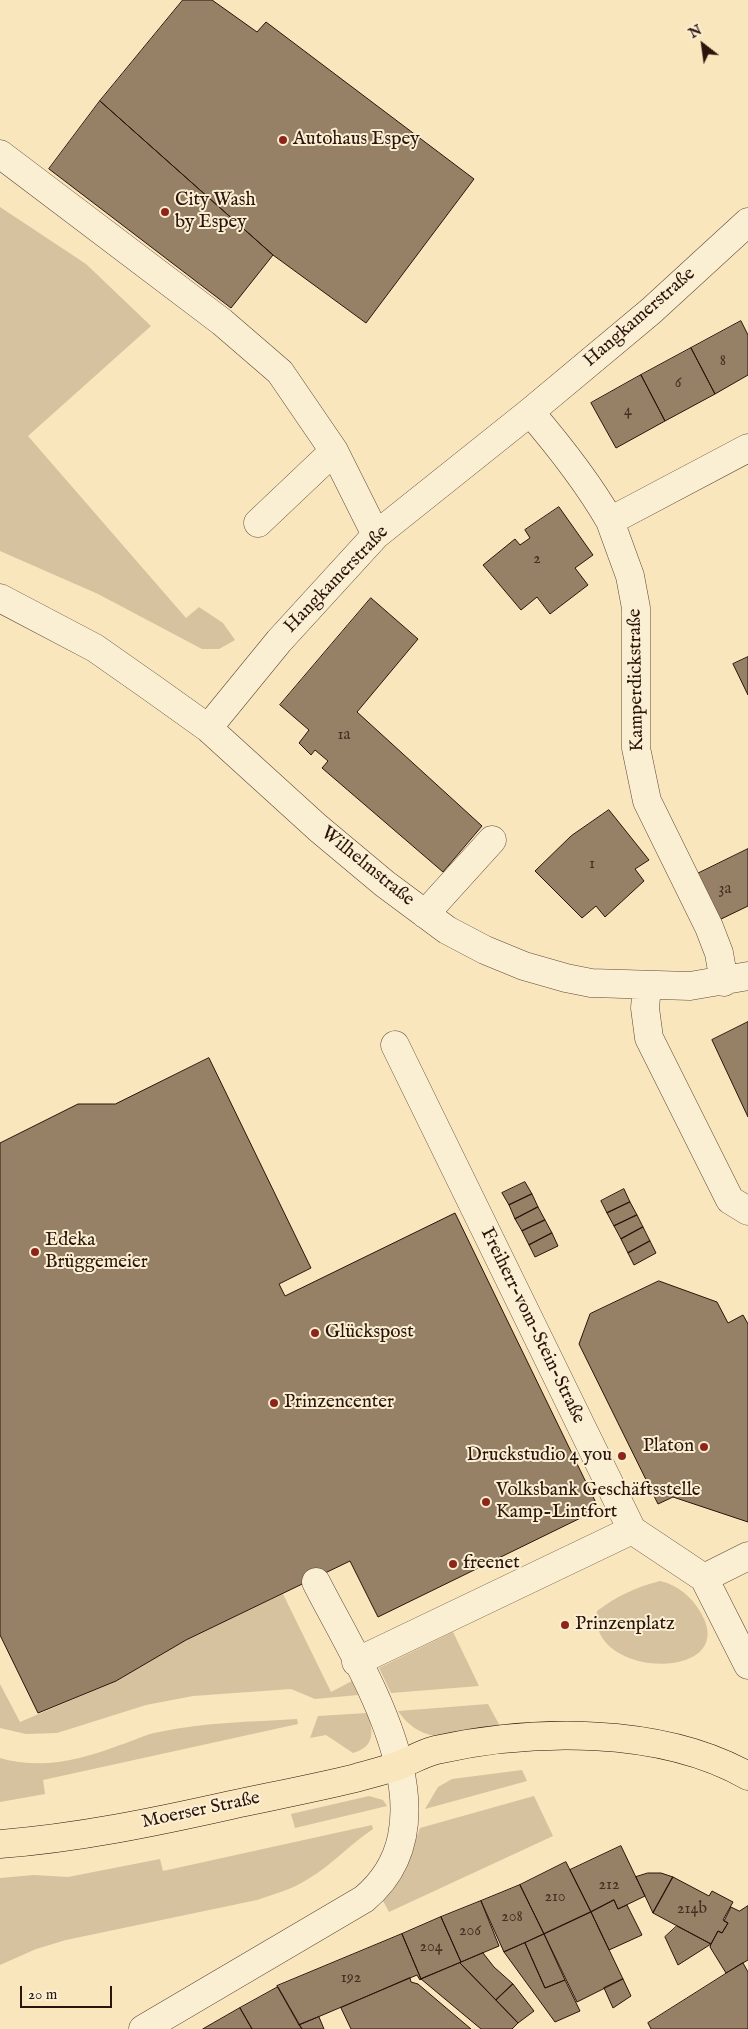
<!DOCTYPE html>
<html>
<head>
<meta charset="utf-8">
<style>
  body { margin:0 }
  #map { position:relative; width:748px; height:2029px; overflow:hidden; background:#f9e6bc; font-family:"IM FELL English",serif }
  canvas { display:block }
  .north { position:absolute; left:678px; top:20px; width:50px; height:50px; -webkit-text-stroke:4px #fbefd3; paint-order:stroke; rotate:330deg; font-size:14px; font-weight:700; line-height:20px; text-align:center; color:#2b140b }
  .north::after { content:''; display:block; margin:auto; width:18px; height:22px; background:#2b140b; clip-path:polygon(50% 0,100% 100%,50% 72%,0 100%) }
  .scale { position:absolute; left:20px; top:1986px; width:92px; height:22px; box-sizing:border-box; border:2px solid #2b140b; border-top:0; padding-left:6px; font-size:15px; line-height:18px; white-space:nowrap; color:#2b140b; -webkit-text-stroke:4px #fbefd3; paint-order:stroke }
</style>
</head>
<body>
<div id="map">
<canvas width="748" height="2029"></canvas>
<div class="north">N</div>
<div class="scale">20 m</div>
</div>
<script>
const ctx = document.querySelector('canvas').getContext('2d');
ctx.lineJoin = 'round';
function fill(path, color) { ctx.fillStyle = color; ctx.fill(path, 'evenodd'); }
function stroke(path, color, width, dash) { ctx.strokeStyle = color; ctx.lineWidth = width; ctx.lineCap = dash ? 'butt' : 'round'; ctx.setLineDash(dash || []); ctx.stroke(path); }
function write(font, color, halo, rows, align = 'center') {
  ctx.font = font + ' "IM FELL English",serif'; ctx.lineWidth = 4; ctx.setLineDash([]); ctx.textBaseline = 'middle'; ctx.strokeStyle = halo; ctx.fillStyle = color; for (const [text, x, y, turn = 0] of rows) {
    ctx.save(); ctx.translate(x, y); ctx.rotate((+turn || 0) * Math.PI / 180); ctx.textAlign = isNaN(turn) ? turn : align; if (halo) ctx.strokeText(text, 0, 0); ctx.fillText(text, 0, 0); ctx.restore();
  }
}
fill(new Path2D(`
  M0,207L86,264L151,326L28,436L186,618L199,607L223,623L235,640L219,649H202L98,594L0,551Z
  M660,1581C678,1585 692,1597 701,1613C741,1682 586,1680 597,1611C617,1596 636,1587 660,1581Z
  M283,1594L331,1692L352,1681L358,1695L315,1699L291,1689L193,1696L146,1705L57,1733L26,1734L0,1728V1684L20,1722L116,1681L186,1640Z
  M453,1632L479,1686L391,1693L379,1668Z
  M488,1704L501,1728C460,1734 425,1750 398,1711Z
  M367,1713C374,1731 375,1747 353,1753L326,1735L310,1738L318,1716Z
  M297,1719L298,1724L43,1780L45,1794L0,1802V1758C41,1770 81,1760 120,1745C133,1741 146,1734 159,1732C205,1722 251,1722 297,1719Z
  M522,1770L527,1781L425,1809L438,1787L452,1779Z
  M369,1796L383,1800L387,1806L295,1828L291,1814Z
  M534,1796L553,1836L389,1912L382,1899C404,1882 410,1853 420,1828Z
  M372,1825L373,1829C350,1844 332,1865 308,1879C293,1889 275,1894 257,1900L66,1940L36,1949L0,1965V1878L34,1875L68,1877L160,1859L163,1871Z`), '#d6c29e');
const building = new Path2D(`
  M183,0H212L257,32L266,22L474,179L366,323L273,255L100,101Z
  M100,101L273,255L231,308L49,169Z
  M741,321L748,335V375L715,394L691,348Z
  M691,348L715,394L665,421L641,375Z
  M641,375L665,421L616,448L591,403Z
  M559,507L593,555L575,568L588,585L550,614L537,597L521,610L483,565L515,539L520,545L530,538L525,530Z
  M371,598L418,639L357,712L482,826L443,872L322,768L328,761L315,750L311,755L299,743L309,730L280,705Z
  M748,657V695L733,664Z
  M609,810L649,860L635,869L644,881L605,917L596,906L582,918L535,871L571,836Z
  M748,849V906L717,921L695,875Z
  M748,1022V1117L712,1040Z
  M209,1058L311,1268L279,1284L285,1296L455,1213L599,1509L378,1617L350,1561L186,1640L116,1681L38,1713L0,1635V1143L78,1104H115Z
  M525,1182L532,1194L509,1205L502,1193Z
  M624,1189L630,1202L607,1213L601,1201Z
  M532,1194L538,1207L515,1219L509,1205Z
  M630,1202L637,1215L614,1226L607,1213Z
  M538,1207L545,1220L522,1231L515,1219Z
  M637,1215L643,1227L621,1239L614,1226Z
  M545,1220L552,1233L529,1245L522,1231Z
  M643,1227L650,1241L628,1253L621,1239Z
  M552,1233L558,1246L535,1257L529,1245Z
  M650,1241L656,1253L634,1265L628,1253Z
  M659,1281L717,1302L728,1323L743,1315L748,1324V1522L673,1497L658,1504L579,1344L590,1314Z
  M621,1846L645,1896L618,1909L614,1900L591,1912L570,1870Z
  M566,1862L591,1912L544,1934L520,1885Z
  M648,1873H661L673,1877L653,1913L636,1877Z
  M673,1877L709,1896L712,1891L733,1902L723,1920L728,1923L722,1933L718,1931L711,1944L653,1913Z
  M520,1885L544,1934L504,1952L481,1901Z
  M614,1900L618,1909L627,1905L642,1935L609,1950L591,1912Z
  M481,1901L499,1946L461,1962L441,1917Z
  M748,1906V1960L726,1973L710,1947L711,1944L718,1931L722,1933L728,1923L724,1921L731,1907L739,1911Z
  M591,1912L623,1979L577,2002L544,1934Z
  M441,1917L461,1962L421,1979L402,1934Z
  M677,1926L711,1944L678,1965L665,1937Z
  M402,1934L421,1979L420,1980L417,1975L299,2025L277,1986Z
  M544,1934L565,1980L545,1988L525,1943Z
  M525,1943L545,1988L565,1980L580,2011L555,2022L504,1952Z
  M483,1953L494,1967L513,1984L496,2000L460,1963Z
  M460,1963L518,2023L512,2029H481L421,1979Z
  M743,1963L748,1972V2029H651L648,2023Z
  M410,1978L411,1982L418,1984L471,2029H351L341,2008Z
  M623,1979L631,1996L613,2008L604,1988Z
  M513,1984L534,2011L518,2023L496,2000Z
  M278,1987L302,2029H252L240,2008Z
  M240,2008L252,2029H203Z
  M319,2017L324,2029H302L299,2025Z`);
fill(building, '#968167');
stroke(building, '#2b140b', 1);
const minor = new Path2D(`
  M0,154L222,322L280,372L334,451L376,535
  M530,412C560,447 587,481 610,521
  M258,523L334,451
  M0,598L95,648L152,688L208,728L318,828L385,884L447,930L485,950L524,966L566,978L591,983L690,986L748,976
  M208,728L279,641L376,535L530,412L651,311L748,222
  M425,914L492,840
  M724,982L719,953L709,927L647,801L636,748V608L630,576L610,521L748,448
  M647,986L645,1008L649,1038L730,1200L748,1211
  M395,1045L632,1530L704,1578L748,1665
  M704,1578L748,1556
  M356,1662L632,1530
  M143,2029L364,1899C461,1818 359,1667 316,1582`);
const major = new Path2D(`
  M0,1844C78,1838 155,1822 231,1805C273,1796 315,1788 356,1778C370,1774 386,1770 400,1765C412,1760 423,1753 436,1750C532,1729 660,1726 748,1776`);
stroke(minor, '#5e4837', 29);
stroke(major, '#2b140b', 29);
stroke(minor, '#fbefd3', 28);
stroke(major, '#f9e6bc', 28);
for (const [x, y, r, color] of [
  [283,140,5,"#8f2418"],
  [165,212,5,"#8f2418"],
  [35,1252,5,"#8f2418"],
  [315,1333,5,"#8f2418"],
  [274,1403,5,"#8f2418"],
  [704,1447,5,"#8f2418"],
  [622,1456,5,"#8f2418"],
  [486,1502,5,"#8f2418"],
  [453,1564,5,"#8f2418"],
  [565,1625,5,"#8f2418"]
]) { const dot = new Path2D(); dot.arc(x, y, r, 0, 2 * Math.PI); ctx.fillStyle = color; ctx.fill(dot); stroke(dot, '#fbefd3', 2); }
write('16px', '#462f22', null, [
  ["8",723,362],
  ["6",678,384],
  ["4",628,412],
  ["2",537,560],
  ["1a",344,736],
  ["1",592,865],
  ["3a",725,890],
  ["212",609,1886],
  ["210",555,1898],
  ["214b",692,1910],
  ["208",512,1918],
  ["206",470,1932],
  ["204",431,1948],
  ["192",351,1979]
]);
write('19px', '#2b140b', '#fbefd3', [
  ["Autohaus Espey",293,140],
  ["City Wash",175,201],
  ["by Espey",175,223],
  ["Edeka",45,1241],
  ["Brüggemeier",45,1263],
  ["Glückspost",325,1333],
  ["Prinzencenter",284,1403],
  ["Platon",694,1447,"right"],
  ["Druckstudio 4 you",612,1456,"right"],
  ["Volksbank Geschäftsstelle",496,1491],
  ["Kamp-Lintfort",496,1513],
  ["freenet",463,1564],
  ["Prinzenplatz",575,1625]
], 'left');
write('19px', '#2b140b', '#fbefd3', [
  ["Hangkamerstraße",640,318,-41],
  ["Hangkamerstraße",337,580,-46],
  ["Kamperdickstraße",637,680,-91],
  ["Wilhelmstraße",367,867,39],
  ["Freiherr-vom-Stein-Straße",532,1326,64],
  ["Moerser Straße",201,1811,-12]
]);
</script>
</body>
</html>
